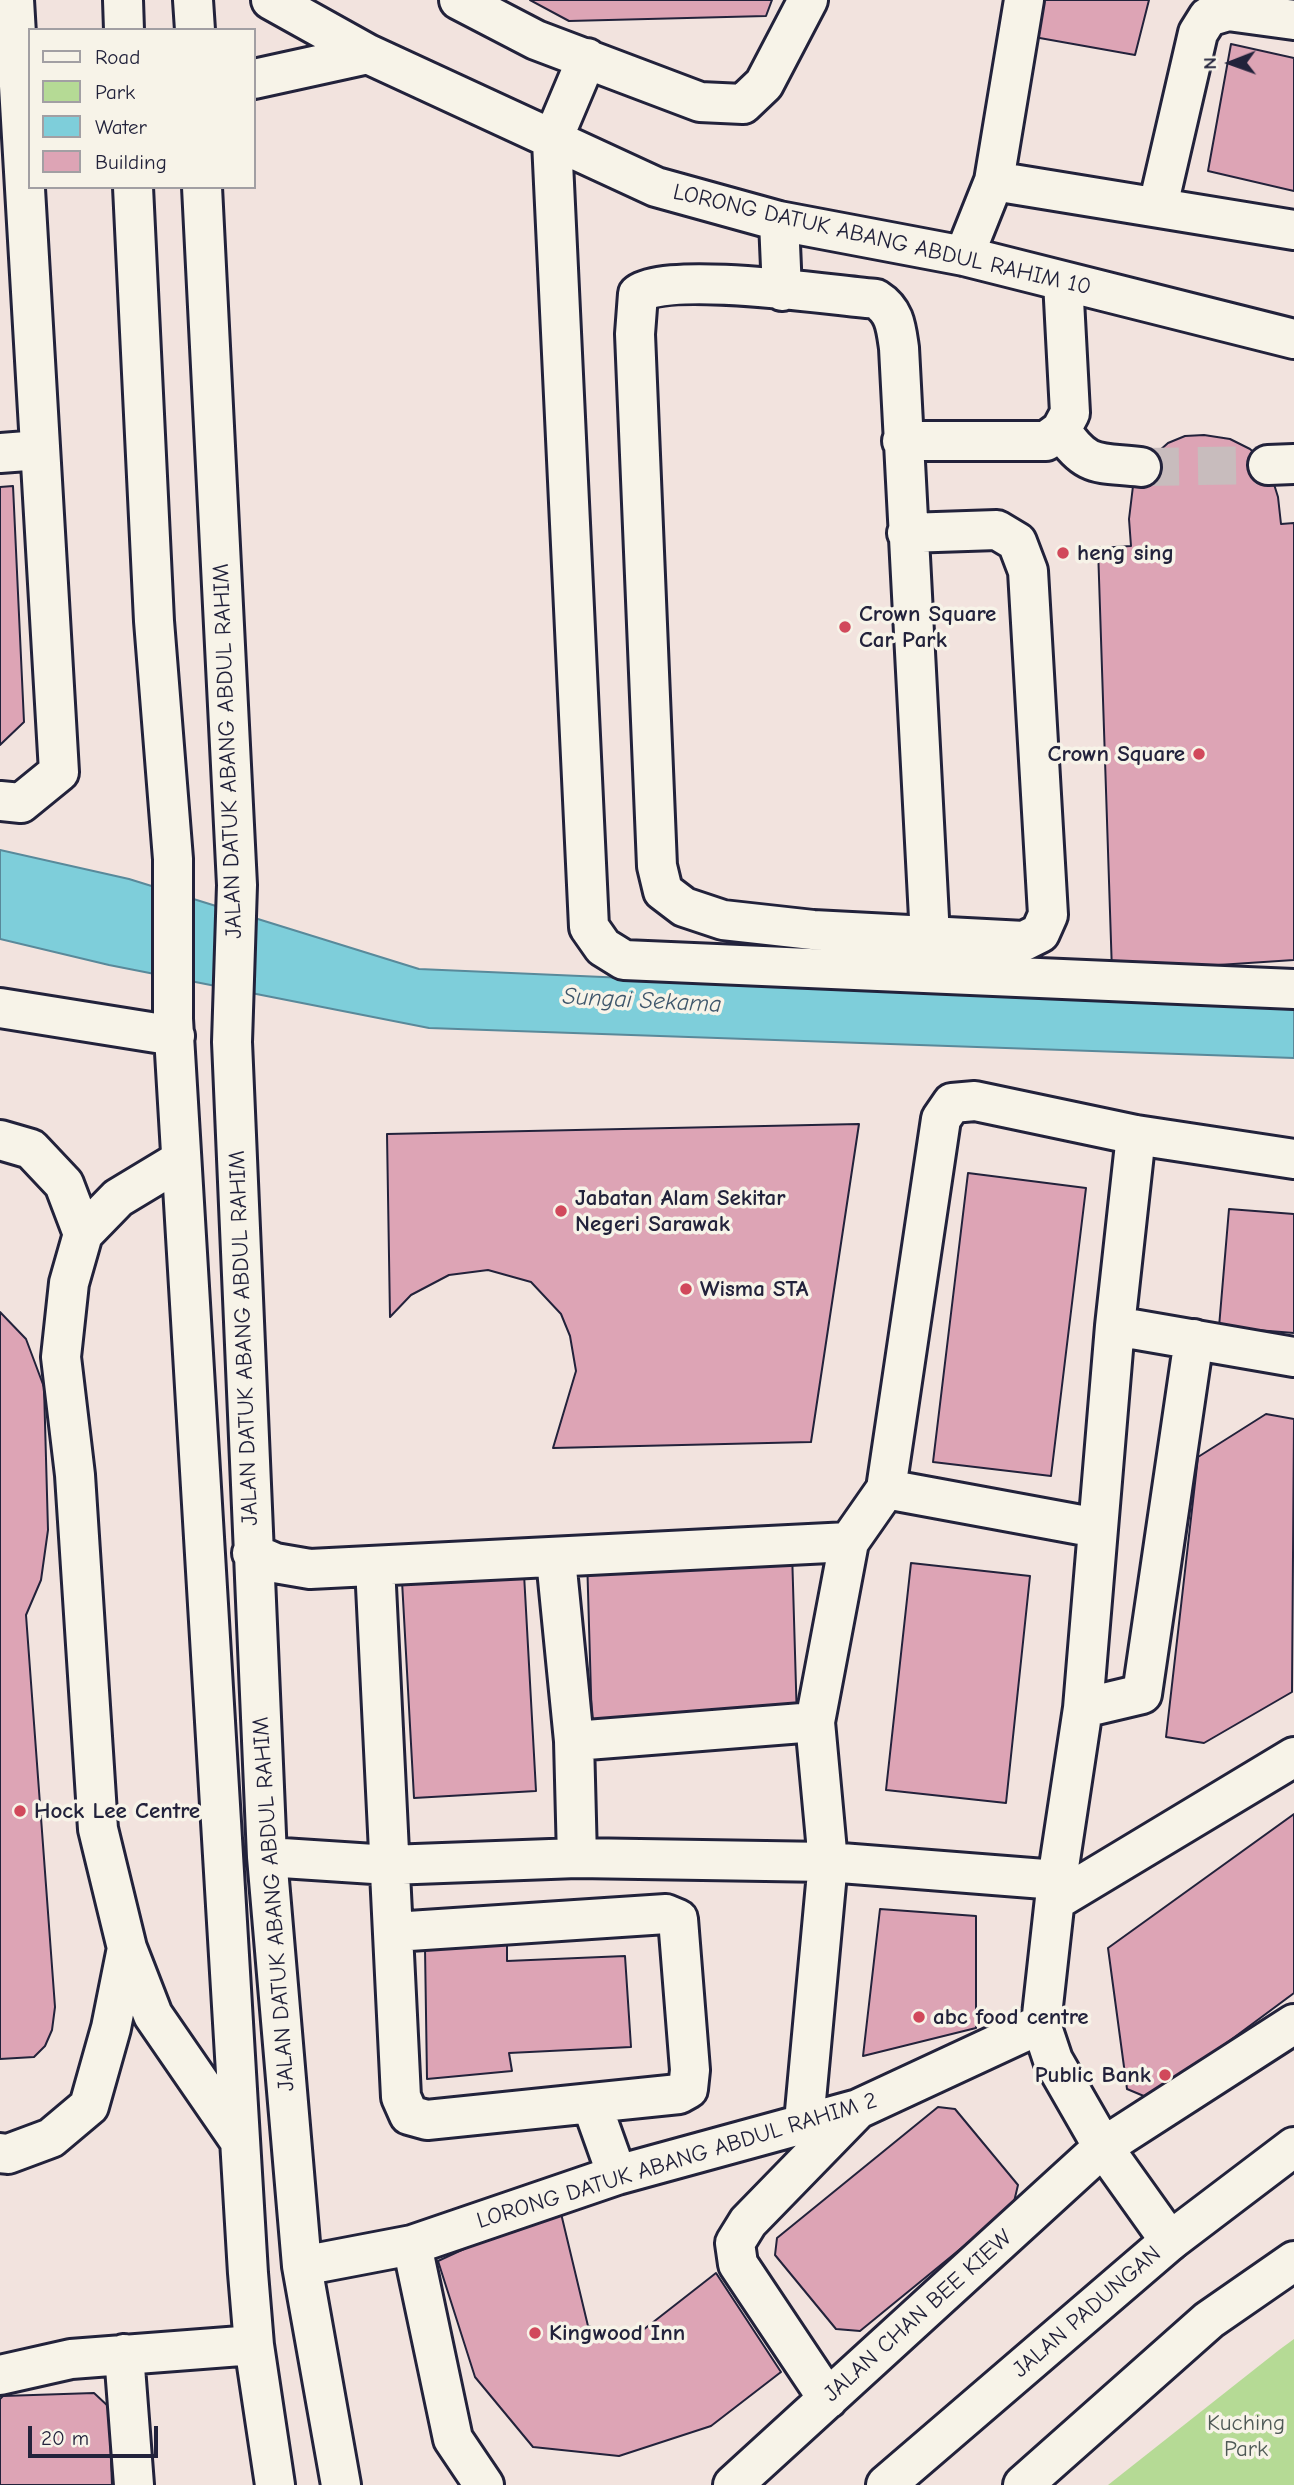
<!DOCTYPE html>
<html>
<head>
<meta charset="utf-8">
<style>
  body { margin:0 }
  #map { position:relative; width:1294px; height:2485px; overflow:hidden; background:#f2e3de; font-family:"Comic Neue",sans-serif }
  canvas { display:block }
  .legend { position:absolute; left:28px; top:28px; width:228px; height:161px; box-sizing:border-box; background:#f7f3e8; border:2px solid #a29fa3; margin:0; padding:9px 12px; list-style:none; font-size:21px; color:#22223b }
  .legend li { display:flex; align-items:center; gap:14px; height:35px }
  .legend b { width:35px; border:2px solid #a29fa3 }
  .north { position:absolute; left:1196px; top:28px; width:70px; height:70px; -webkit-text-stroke:5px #f7f3e8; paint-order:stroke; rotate:269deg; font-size:19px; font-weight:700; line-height:28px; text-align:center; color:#22223b }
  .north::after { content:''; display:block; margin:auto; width:24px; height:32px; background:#22223b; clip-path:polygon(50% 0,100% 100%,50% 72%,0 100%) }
  .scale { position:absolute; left:28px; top:2426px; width:130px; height:32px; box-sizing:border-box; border:4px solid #22223b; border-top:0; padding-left:9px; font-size:21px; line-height:24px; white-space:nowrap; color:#22223b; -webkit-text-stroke:5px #f7f3e8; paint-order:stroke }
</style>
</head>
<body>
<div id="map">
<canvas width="1294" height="2485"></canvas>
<ul class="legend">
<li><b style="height:9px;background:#f7f3e8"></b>Road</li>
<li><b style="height:19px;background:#b5da95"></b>Park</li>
<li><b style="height:19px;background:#7eceda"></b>Water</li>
<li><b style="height:19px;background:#dda4b5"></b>Building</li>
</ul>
<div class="north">N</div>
<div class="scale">20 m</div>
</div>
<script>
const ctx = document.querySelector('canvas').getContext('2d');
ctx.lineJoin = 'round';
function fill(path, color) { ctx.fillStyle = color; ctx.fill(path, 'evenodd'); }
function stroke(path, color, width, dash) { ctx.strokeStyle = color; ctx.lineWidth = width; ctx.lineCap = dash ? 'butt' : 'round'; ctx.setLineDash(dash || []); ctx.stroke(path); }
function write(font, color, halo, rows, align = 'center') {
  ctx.font = font + ' "Comic Neue",sans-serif'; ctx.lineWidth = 7; ctx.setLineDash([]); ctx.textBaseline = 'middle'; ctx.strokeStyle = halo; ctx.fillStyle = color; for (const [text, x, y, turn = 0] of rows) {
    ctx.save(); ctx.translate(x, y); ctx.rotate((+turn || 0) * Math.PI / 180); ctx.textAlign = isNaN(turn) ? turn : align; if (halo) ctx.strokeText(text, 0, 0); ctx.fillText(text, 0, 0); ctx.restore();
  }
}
fill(new Path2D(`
  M1294,2339V2485H1108L1279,2350Z`), '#b5da95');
const water = new Path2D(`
  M0,850L129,879L419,969L1294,1007V1058L429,1028L109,965L0,939Z`);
fill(water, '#7eceda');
stroke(water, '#59899a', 2);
const building = new Path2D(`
  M530,0H772L766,16L569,21Z
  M1042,0H1149L1135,55L1034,37Z
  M1231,44L1294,58V191L1208,171Z
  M1204,435L1230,439L1250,449L1268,465L1278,497L1281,524L1294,523V960L1112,972L1098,548L1131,546L1129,519L1133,486L1141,467L1168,443L1185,436Z
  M13,486L24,722L0,745V487Z
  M859,1124L811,1442L553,1448L576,1371L570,1336L561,1314L531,1282L488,1270L449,1275L411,1295L390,1317L387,1134Z
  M968,1173L1086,1188L1051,1476L933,1462Z
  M1229,1209L1294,1214V1333L1219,1327Z
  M0,1312L26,1339L44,1387L48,1530L41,1580L26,1615L55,2007L52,2030L45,2046L34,2057L0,2059Z
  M1266,1414L1294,1419L1292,1692L1204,1743L1166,1737L1198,1457Z
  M792,1551L797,1721L592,1728L587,1557Z
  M911,1563L1030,1576L1006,1803L886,1790Z
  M524,1574L536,1791L414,1798L402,1581Z
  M1294,1814V1993L1151,2099L1127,2089L1108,1948Z
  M880,1909L976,1916V2028L863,2056Z
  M507,1943V1961L625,1956L631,2047L509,2053L512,2071L427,2079L425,1948Z
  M938,2107L955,2109L1018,2185L1013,2206L860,2331L836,2329L775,2255L777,2238Z
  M559,2205L588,2326L629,2341L716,2273L781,2372L711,2426L619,2456L533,2447L475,2377L438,2261Z
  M94,2393L109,2407L112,2485H0V2399L3,2396Z`);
fill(building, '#dda4b5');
stroke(building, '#22223b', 2);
stroke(new Path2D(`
  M1141,467L1268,465`), '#c8bcbd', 38, [38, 19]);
const minor = new Path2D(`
  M123,0L124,30
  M193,0L195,30
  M271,0L368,54L656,187L779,221L964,256L1294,339
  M459,0L536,40L700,102L743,104L764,84L808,0
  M587,58L552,141L589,927L603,947L624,960L1294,989
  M254,79L368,54
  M994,181L1294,230
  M133,187L154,621L173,859V1019L248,2273L254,2345L275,2485
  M202,187L237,885L232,1042L267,1857L302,2266L341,2485
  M1158,206L1198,33L1208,17L1228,11L1294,20
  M779,221L782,291
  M964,256L994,181L1024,0
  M1061,430C1087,469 1098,462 1141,467
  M902,441H1046L1061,430L1070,413L1063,281
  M0,453L40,450
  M1268,465L1294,464
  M907,533L997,530L1017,542L1028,571L1048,915L1040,933L1024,941L813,930L723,920L684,907L663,891L657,866L635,334L638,294C671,271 829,295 876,299C895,311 896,327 899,348L930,937
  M0,801L21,803L59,772L14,0
  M0,1008L175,1036
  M1136,1135L1115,1326L1083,1708L1057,1880L1041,2024L1053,2060L1103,2147L1170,2241
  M0,1140L31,1149L64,1184L83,1234
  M181,1160L118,1198L83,1234L69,1283L61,1357L75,1475L98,1829L127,1948L153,2015L239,2140
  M1115,1326L1294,1357
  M886,1489L1097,1528
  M252,1553L275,1563L310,1569L849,1542
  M556,1559L574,1741L577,1858
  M375,1566L401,2097L409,2115L427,2120L679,2094L688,2089L690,2070L678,1919L666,1914L394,1932
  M1083,1708L1142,1694L1194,1339
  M574,1741L815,1722
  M267,1857L389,1865L577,1858L828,1862L1057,1880
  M1055,1901L1294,1757
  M592,2105L617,2175
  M804,2122L828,1862L815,1722L849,1542L886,1489L941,1119L952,1103L975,1101L1136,1135L1294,1159
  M0,2153L8,2154L51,2138L89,2106L111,2028L127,1948
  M412,2245L453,2439L484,2485
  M302,2266L412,2245L617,2175L858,2109L1041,2024
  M124,2354L134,2485
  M0,2375L71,2359L254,2345
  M828,2399L738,2264L735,2243L748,2222L858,2109
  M733,2485L1103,2147L1294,2024`);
const major = new Path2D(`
  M886,2485L1170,2241L1294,2147
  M1023,2485L1209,2320L1294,2261`);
stroke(minor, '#22223b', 44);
stroke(major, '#22223b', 44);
stroke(minor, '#f7f3e8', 38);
stroke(major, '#f7f3e8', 38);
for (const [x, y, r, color] of [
  [1063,553,7,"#d1495b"],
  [845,627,7,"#d1495b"],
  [1199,754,7,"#d1495b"],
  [561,1211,7,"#d1495b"],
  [686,1289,7,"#d1495b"],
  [20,1811,7,"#d1495b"],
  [919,2017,7,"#d1495b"],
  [1165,2075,7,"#d1495b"],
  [535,2333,7,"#d1495b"]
]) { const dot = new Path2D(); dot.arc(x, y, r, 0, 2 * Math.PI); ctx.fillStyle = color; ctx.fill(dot); stroke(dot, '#f7f3e8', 2.5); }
write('23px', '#22223b', '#f7f3e8', [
  ["LORONG DATUK ABANG ABDUL RAHIM 10",882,240,13],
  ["JALAN DATUK ABANG ABDUL RAHIM",228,751,-92],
  ["JALAN DATUK ABANG ABDUL RAHIM",244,1338,-92],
  ["JALAN DATUK ABANG ABDUL RAHIM",274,1904,-94],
  ["LORONG DATUK ABANG ABDUL RAHIM 2",677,2161,-17],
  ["JALAN PADUNGAN",1087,2312,-41],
  ["JALAN CHAN BEE KIEW",918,2316,-42]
]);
write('bold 23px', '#22223b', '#f7f3e8', [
  ["heng sing",1077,553],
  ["Crown Square",859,614],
  ["Car Park",859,640],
  ["Crown Square",1185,754,"right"],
  ["Jabatan Alam Sekitar",575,1198],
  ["Negeri Sarawak",575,1224],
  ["Wisma STA",700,1289],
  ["Hock Lee Centre",34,1811],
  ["abc food centre",933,2017],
  ["Public Bank",1151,2075,"right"],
  ["Kingwood Inn",549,2333]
], 'left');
write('23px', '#4e5956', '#f7f3e8', [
  ["Kuching",1246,2423],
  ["Park",1246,2449]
]);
write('italic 24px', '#3e566b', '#f7f3e8', [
  ["Sungai Sekama",642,1001,3]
]);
</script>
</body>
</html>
